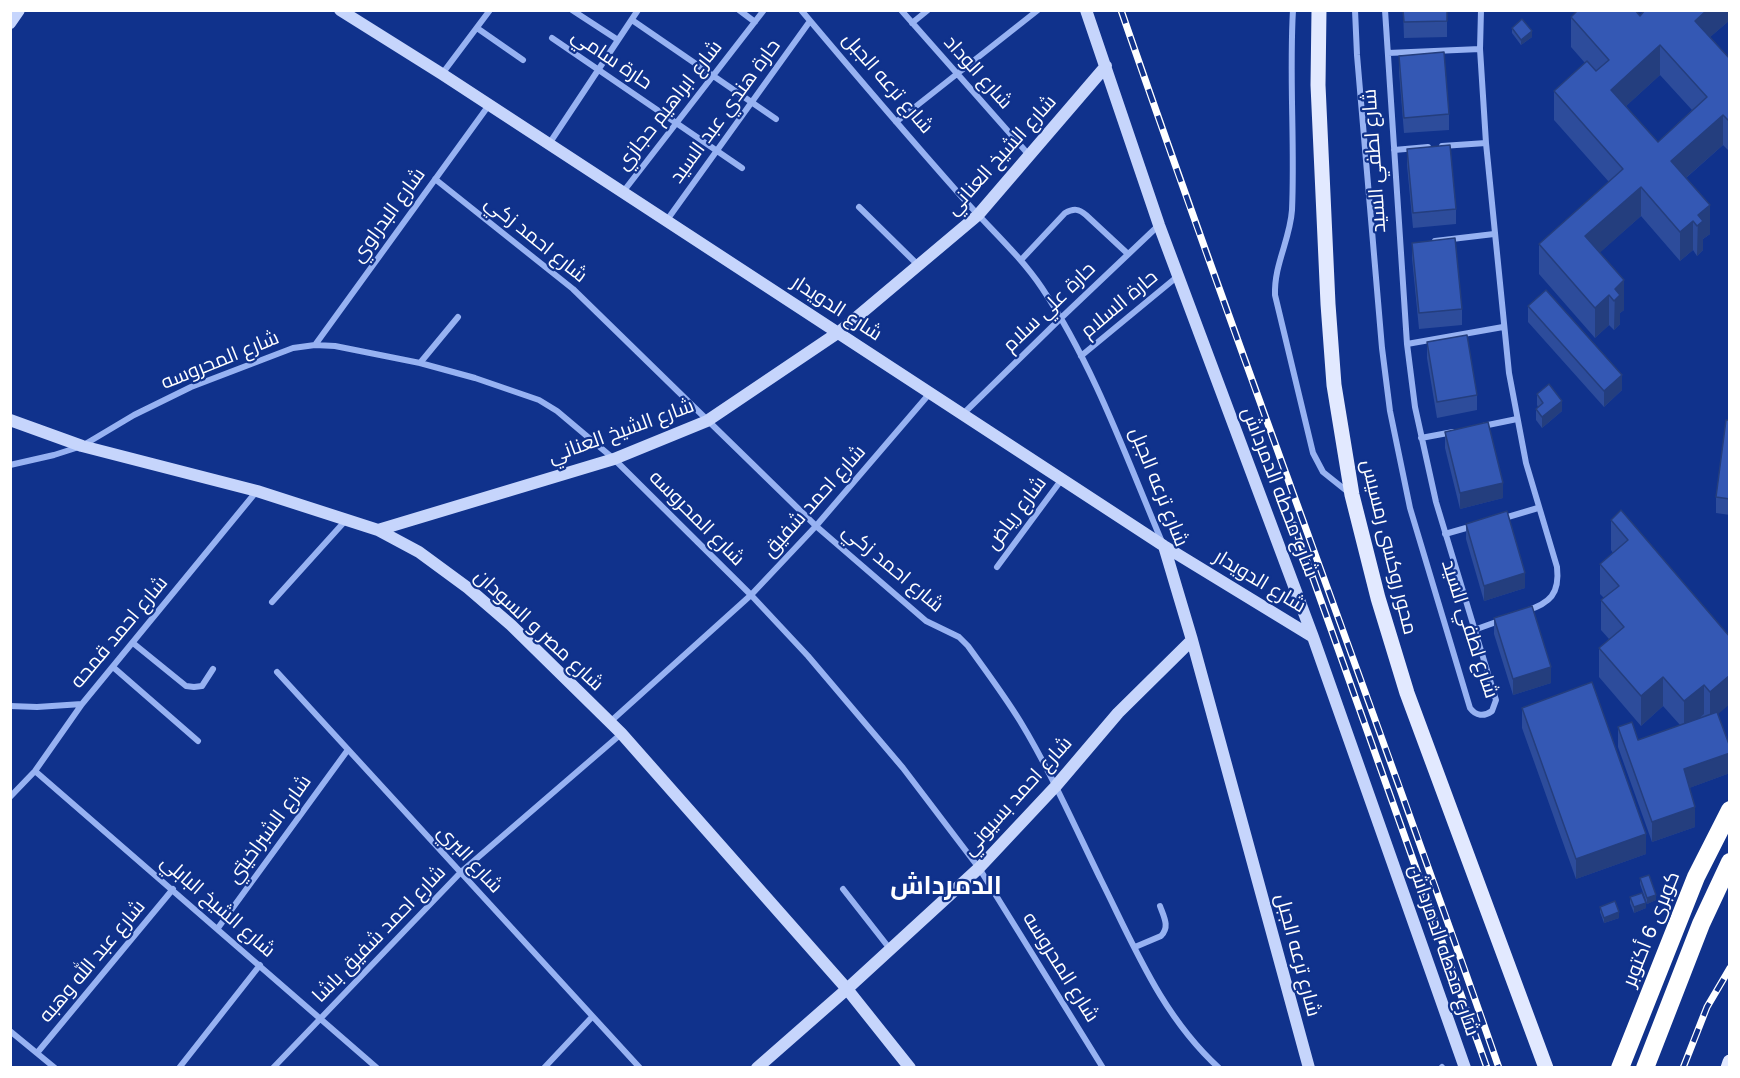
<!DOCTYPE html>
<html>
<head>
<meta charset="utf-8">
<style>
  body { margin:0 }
  #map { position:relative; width:1740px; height:1078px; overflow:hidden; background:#10328c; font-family:"Golos Text",sans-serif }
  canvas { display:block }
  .frame { position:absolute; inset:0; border:12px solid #fff; pointer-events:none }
</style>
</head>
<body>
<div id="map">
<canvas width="1740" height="1078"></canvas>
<div class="frame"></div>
</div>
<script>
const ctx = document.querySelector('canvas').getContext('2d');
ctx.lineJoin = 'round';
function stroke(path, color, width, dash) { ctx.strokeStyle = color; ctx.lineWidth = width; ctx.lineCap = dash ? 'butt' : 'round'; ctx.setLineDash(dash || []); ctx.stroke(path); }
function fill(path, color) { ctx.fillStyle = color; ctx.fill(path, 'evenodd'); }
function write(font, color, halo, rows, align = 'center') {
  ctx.font = font + ' "Golos Text",Cairo,sans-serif'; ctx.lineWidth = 4.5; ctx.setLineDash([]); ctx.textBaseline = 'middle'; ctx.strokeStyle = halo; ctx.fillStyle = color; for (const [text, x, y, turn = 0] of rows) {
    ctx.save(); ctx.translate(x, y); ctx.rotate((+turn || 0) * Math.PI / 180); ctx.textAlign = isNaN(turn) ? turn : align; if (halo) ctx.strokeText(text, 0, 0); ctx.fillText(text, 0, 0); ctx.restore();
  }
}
stroke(new Path2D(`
  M572,10L618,40
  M739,10L755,22
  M801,10C854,73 907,135 961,196C988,227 1019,254 1042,288C1094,366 1126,457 1162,542
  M901,10L1029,155
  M1293,10C1289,77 1295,143 1292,210C1290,240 1274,264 1275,295L1313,453L1323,472L1348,492
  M1355,10L1357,55L1382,348L1390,411L1410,508L1470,708C1476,716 1484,717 1492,711L1496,700L1436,502L1415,407L1407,344L1385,10
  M1481,10L1480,49L1486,143L1509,373L1526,463L1557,567C1560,594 1550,603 1526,611
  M632,20L776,119
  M912,23L928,10
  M477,28L523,60
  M552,38L742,168
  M1388,53L1480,49
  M442,74L490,10
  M896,122L1038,10
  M549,144L638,10
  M1442,146L1486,143
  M1394,150L1428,147
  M435,179L573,289L816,526L926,621L959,637L968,646C986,671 1004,695 1020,721C1051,772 1075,827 1101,880C1135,948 1162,1016 1219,1068
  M623,192L764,10
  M859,207L918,265
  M667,220L810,21
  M1435,241L1494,234
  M1021,260L1065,213C1074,208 1079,209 1086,215L1128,254
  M1407,344L1503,327
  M315,345L489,105
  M1081,356L1178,276
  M420,363L458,317
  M963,414L1061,318L1159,225
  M1483,426L1517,419
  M1421,438L1453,432
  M10,465L54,455L82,446L134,415L191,387L293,348L315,345L335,346L420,363L475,378L539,400L557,411L614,459L751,595L808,656L903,768L979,868L1103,1068
  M1501,519L1538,508
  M1445,534L1473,526
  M997,567L1062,479
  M272,602L346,520
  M1474,630L1499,621
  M133,643L186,686L194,687L202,686L213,669
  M113,667L198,741
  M277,672L640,1068
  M10,706L37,707L82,704
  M610,722L751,595L816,526L930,393
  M35,771L377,1068
  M10,797L35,771L82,704L256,492
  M843,889L890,949
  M218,928L347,751
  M1135,947L1161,936C1170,927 1164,917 1160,906
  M10,1031L55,1068
  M37,1053L173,889
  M179,1068L260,965
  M273,1068L461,872L621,734
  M544,1068L592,1017
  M1441,1068L1442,1067`), '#97b2f2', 6);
stroke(new Path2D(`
  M340,10L442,74L1164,546L1313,637
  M1086,10L1159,225L1313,637L1465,1068
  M10,23L19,10
  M10,420L82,446L257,491L378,530L419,552L468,588L511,625L621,733L847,989L910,1068
  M378,530L614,459L707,421L839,332L978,215L1106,66
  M1164,546L1192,640L1309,1068
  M757,1068L847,989L979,868L1055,787L1118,713L1192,640`), '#c6d5fc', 12);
stroke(new Path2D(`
  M1319,10L1318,85L1328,304L1334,385L1352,495L1378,598L1407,693L1546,1068
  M1728,1068L1730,1062`), '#e2e9ff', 15);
stroke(new Path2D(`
  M1620,1068L1696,877L1730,810
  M1645,1068L1701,924L1730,862`), '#fff', 18);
const rail = new Path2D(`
  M1121,10C1243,364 1376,714 1499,1068
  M1294,525L1487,1068
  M1683,1068L1707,1007L1730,968`);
stroke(rail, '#fff', 7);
stroke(rail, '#10328c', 4.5, [14]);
fill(new Path2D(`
  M1403,10H1447V37L1404,38Z
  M1730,10V20L1710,37L1730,59V152L1723,145L1686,178L1710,234L1703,239V250L1697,256L1693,250L1680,261L1641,216L1599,253L1624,310L1620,313V324L1614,330L1609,325L1595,338L1539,274V244L1609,182L1554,120V91L1585,63L1571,47V17L1640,16ZM1660,75L1692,110L1658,142L1626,106Z
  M1512,28L1532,37L1521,45L1512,33Z
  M1399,56L1449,114V130L1404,133L1399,72Z
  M1407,149L1456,209V224L1413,228L1407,165Z
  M1412,243L1462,309V325L1419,329L1412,258Z
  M1528,306L1622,390L1604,407L1528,322Z
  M1427,342L1477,395V410L1437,418L1427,358Z
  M1537,394L1562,411L1542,428L1536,420V409L1538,407L1537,405Z
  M1730,420V515L1716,513V497Z
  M1445,432L1503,498L1460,509L1445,448Z
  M1611,520L1730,637L1718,714L1730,747V773L1689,788L1695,827L1652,842L1618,747V727L1638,740L1680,725L1663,706L1641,726L1599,677V648L1609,639L1601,630V600L1604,598L1600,594V564L1613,553L1611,550Z
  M1466,524L1525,588L1484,601L1466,539Z
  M1494,618L1551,683L1513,695L1494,634Z
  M1522,708L1646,854L1576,879L1522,728Z
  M1640,878L1656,900L1647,904L1640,884Z
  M1630,897L1646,908L1634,913L1630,903Z
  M1600,907L1619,918L1604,923L1600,912Z`), '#2d4c9b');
fill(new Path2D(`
  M1707,10H1730V20L1695,50V21Z
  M1532,31V37L1521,45V40Z
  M1660,45V75L1611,120V90Z
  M1723,115V145L1671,191V161Z
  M1641,187V216L1585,266V236Z
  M1710,205V234L1703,239V250L1697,256L1698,215Z
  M1693,221V250L1680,261V232Z
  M1624,280V310L1620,313V324L1614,330L1615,289Z
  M1609,295V325L1595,338V308Z
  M1622,375V390L1604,407V391Z
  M1562,401V411L1542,428V417Z
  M1503,483V498L1460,509V493Z
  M1525,573V588L1484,601V586Z
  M1551,667V683L1513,695V679Z
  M1730,675V704L1710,721V692Z
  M1663,677V706L1641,726V696Z
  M1704,685V714L1684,731V701Z
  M1730,753V773L1684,790V769Z
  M1695,807V827L1652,842V822Z
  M1646,834V854L1576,879V859Z
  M1656,895V900L1647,904V898Z
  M1646,903V908L1634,913V907Z
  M1619,912V918L1604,923V918Z`), '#243e7e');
const building = new Path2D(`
  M1403,10H1447V21L1404,22Z
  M1578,10H1635L1640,16L1645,10H1707L1695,21L1730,59V122L1723,115L1671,161L1710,205L1698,215L1703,221L1697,226L1693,221L1680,232L1641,187L1585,236L1624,280L1615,289L1620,295L1614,301L1609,295L1595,308L1539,244L1623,169L1554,91L1587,61L1596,71L1609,60L1571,17ZM1660,45L1707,97L1658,142L1611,90Z
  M1522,19L1532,31L1521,40L1512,28Z
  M1444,52L1449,114L1404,118L1399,56Z
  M1450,145L1456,209L1413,213L1407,149Z
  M1455,238L1462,309L1419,313L1412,243Z
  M1546,290L1622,375L1604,391L1528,306Z
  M1467,335L1477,395L1437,402L1427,342Z
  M1549,384L1562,401L1542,417L1536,409L1543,403L1537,394Z
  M1726,420H1730V499L1716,497Z
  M1488,422L1503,483L1460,493L1445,432Z
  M1621,510L1730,637V675L1710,692L1704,685L1684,701L1663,677L1641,696L1599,648L1624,627L1601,600L1619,586L1600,564L1628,540L1611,520Z
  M1507,511L1525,573L1484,586L1466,524Z
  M1532,606L1551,667L1513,679L1494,618Z
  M1592,682L1646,834L1576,859L1522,708Z
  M1717,712L1730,747V753L1684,769L1695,807L1652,822L1618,727L1632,722L1638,740Z
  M1649,875L1656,895L1647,898L1640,878Z
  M1642,893L1646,903L1634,907L1630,897Z
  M1615,901L1619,912L1604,918L1600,907Z`);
fill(building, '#3458b4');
stroke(building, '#243e7e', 1.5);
write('20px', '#fff', '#10328c', [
  ["حارة سامي",612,59,34],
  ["شارع الوداد",978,72,48],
  ["شارع ترعه الجبل",888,83,49],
  ["شارع ابراهيم حجازي",669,105,-52],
  ["حارة هندي عبد السيد",725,111,-54],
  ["شارع الشيخ العناني",1001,155,-48],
  ["شارع لطفي السيد",1374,161,-94],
  ["شارع البدراوي",388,215,-54],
  ["شارع احمد زكي",536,239,39],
  ["حارة السلام",1119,304,-40],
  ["حارة علي سلام",1049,307,-44],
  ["شارع الدويدار",837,308,33],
  ["شارع المحروسه",220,360,-22],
  ["شارع الشيخ العناني",621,431,-20],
  ["شارع ترعه الجبل",1159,487,68],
  ["شارع محطه الدمرداش",1280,492,69],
  ["شارع احمد شفيق",814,501,-48],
  ["شارع رياض",1016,513,-53],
  ["شارع المحروسه",697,518,45],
  ["محور روكسى رمسيس",1389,547,76],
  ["شارع احمد زكي",893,568,40],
  ["شارع الدويدار",1260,581,31],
  ["شارع لطفي السيد",1470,629,72],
  ["شارع مصر و السودان",539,630,43],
  ["شارع احمد قمحه",119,632,-50],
  ["شارع احمد بسيوني",1017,796,-48],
  ["شارع الشبراخيتي",269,829,-54],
  ["شارع البري",470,859,47],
  ["شارع الشيخ البابلي",218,906,41],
  ["كوبرى 6 أكتوبر",1651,929,-68],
  ["شارع احمد شفيق باشا",379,934,-46],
  ["شارع محطه الدمرداش",1444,950,71],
  ["شارع ترعه الجبل",1298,955,75],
  ["شارع عبد الله وهبه",92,961,-50],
  ["شارع المحروسه",1061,967,58]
]);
write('bold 26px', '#fff', '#10328c', [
  ["الدمرداش",946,886]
]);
</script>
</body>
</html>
